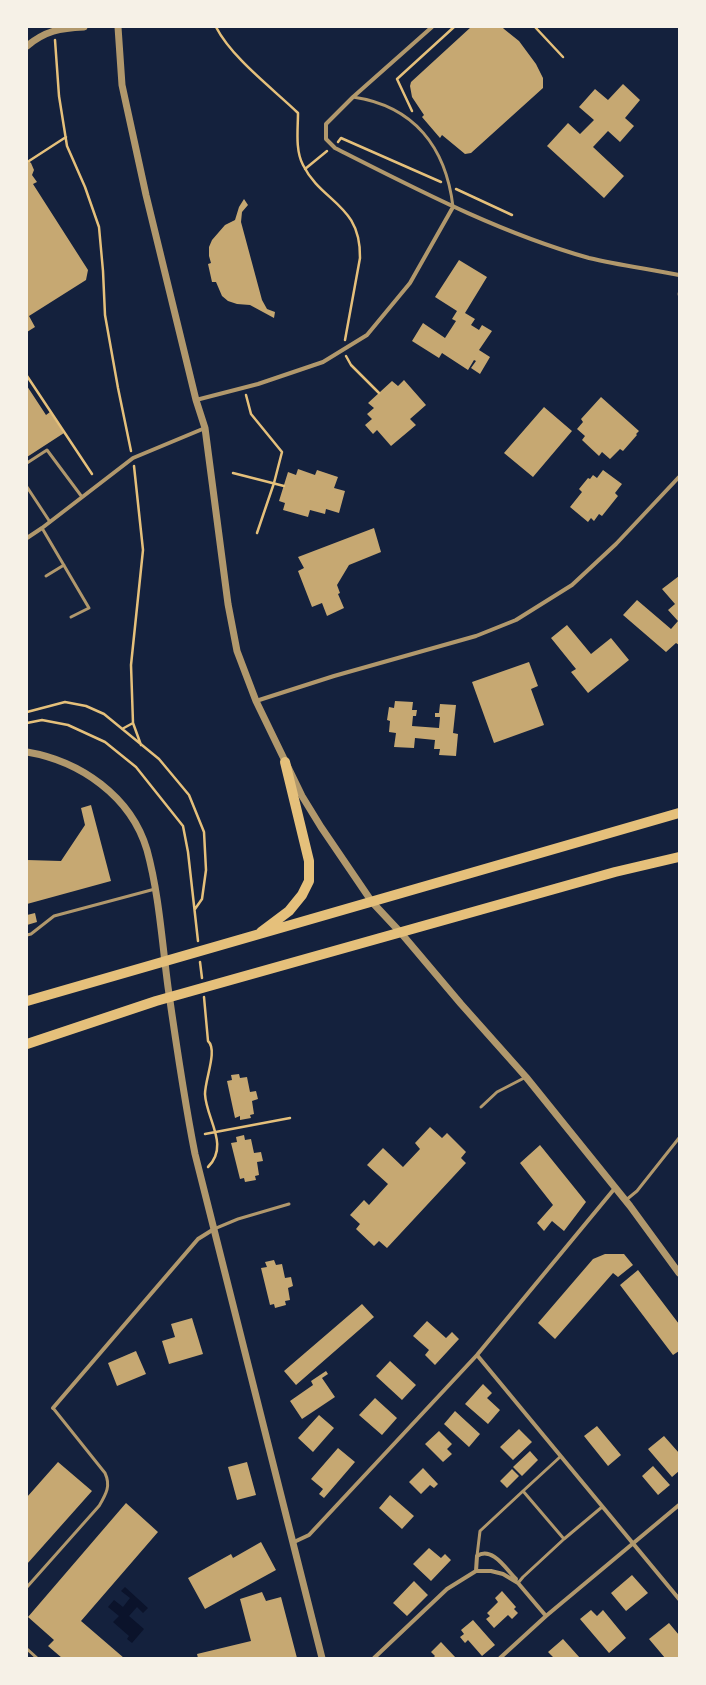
<!DOCTYPE html>
<html>
<head>
<meta charset="utf-8">
<style>
  body { margin:0 }
  #map { position:relative; width:706px; height:1685px; overflow:hidden; background:#14213d; font-family:Barlow,sans-serif }
  canvas { display:block }
  .frame { position:absolute; inset:0; border:28px solid #f6f1e7; pointer-events:none }
</style>
</head>
<body>
<div id="map">
<canvas width="706" height="1685"></canvas>
<div class="frame"></div>
</div>
<script>
const ctx = document.querySelector('canvas').getContext('2d');
ctx.lineJoin = 'round';
function fill(path, color) { ctx.fillStyle = color; ctx.fill(path, 'evenodd'); }
function stroke(path, color, width, dash) { ctx.strokeStyle = color; ctx.lineWidth = width; ctx.lineCap = dash ? 'butt' : 'round'; ctx.setLineDash(dash || []); ctx.stroke(path); }
fill(new Path2D(`
  M125,1587L148,1608L143,1613L137,1607L129,1616L144,1629L132,1643L127,1639L129,1636L113,1622L119,1616L108,1607L114,1600L123,1607L130,1598L121,1591Z`), '#0b132b');
fill(new Path2D(`
  M471,27H502L504,29L519,41L536,64L543,78V88L471,153L465,154L442,135L440,138L422,117L424,115L412,97L410,86L411,82Z
  M623,84L640,100L625,118L634,126L620,142L608,131L593,147L624,176L604,198L547,146L568,123L580,134L594,120L579,107L595,89L608,100Z
  M27,160L31,163L34,170L32,175L37,182L33,184L88,270L86,280L29,316L35,327L27,332Z
  M244,199L248,205L242,212L241,222L262,300L267,309L275,312L274,318L250,305L237,304L228,301L222,296L216,282H212L208,264L211,263L209,256V247L212,240L225,225L235,220L239,207Z
  M459,260L487,277L465,313L475,319L471,325L479,330L482,325L492,331L479,350L490,357L480,374L471,368L476,361L474,360L468,370L442,353L439,358L412,341L423,323L445,338L456,321L452,319L457,311L435,297Z
  M404,380L426,405L410,419L416,425L391,446L377,430L373,434L365,425L372,419L367,414L374,408L368,403L392,381L398,386Z
  M27,386L46,415L50,412L64,433L27,457Z
  M601,397L639,431L636,434L637,435L623,451L620,449L610,459L602,452L599,456L582,440L585,436L577,429L583,422L581,419Z
  M544,407L572,431L533,477L504,453Z
  M298,469L315,475L317,470L338,477L334,488L345,491L339,513L326,509L325,514L310,510L308,517L283,510L285,503L279,501L288,472L296,475Z
  M603,470L622,484L615,493L618,496L602,516L599,514L594,521L591,518L588,522L570,507L582,492L579,489L588,478L590,479L593,475L597,478Z
  M374,528L381,552L349,565L337,585L340,593L338,594L344,608L327,616L322,603L312,607L298,571L304,568L298,557Z
  M679,576V645L676,643L666,652L623,615L637,600L671,629L678,621L668,610L675,604L662,589Z
  M567,625L591,654L611,638L629,660L588,693L571,672L576,669L551,638Z
  M529,662L538,686L531,689L544,725L494,743L472,682Z
  M395,701L413,702L412,710H417L416,716H413L412,726L439,728L440,717H435V713H439L440,704L456,705L453,733L458,734L456,756L439,755L440,749H434L435,740L415,738L414,748L394,747L396,733L389,732L390,721L387,720L389,707L394,708Z
  M91,805L111,881L27,904V860L61,861L85,825L81,808Z
  M35,913L37,922L27,925V915Z
  M239,1074L240,1078L247,1077L250,1092L256,1091L258,1099L252,1101L254,1114L250,1115L251,1118L240,1120V1116L235,1118L227,1081L232,1080L231,1075Z
  M430,1127L442,1138L447,1133L466,1152L461,1158L466,1163L387,1248L379,1241L374,1246L356,1229L360,1224L350,1215L364,1200L369,1205L388,1184L367,1165L383,1148L403,1167L420,1149L415,1143Z
  M244,1135L245,1140L251,1139L254,1153L261,1152L263,1161L257,1162L259,1175L255,1176L256,1180L245,1182L244,1178L240,1179L231,1143L237,1142L236,1137Z
  M540,1145L586,1202L564,1231L552,1221L544,1231L537,1223L553,1205L520,1163Z
  M605,1254H624L633,1265L618,1277L613,1273L555,1339L538,1323L593,1259Z
  M274,1260L276,1265L282,1264L285,1278L291,1277L293,1286L288,1288L290,1300L285,1301L286,1305L275,1308L274,1304L270,1305L261,1268L267,1267L265,1262Z
  M638,1270L679,1324V1351L673,1355L620,1285Z
  M362,1304L374,1317L296,1385L284,1371Z
  M192,1318L203,1354L169,1364L162,1341L175,1337L171,1324Z
  M427,1321L446,1338L452,1332L459,1339L435,1365L425,1355L429,1350L413,1336Z
  M136,1351L146,1374L117,1386L108,1363Z
  M390,1361L416,1385L402,1400L376,1376Z
  M326,1371L328,1374L322,1378L335,1397L302,1419L290,1401L313,1385L311,1381Z
  M483,1384L492,1393L487,1398L500,1410L488,1424L465,1404Z
  M375,1398L397,1418L382,1435L359,1415Z
  M455,1411L480,1434L469,1447L444,1424Z
  M319,1415L334,1428L313,1452L298,1438Z
  M597,1426L621,1455L608,1466L584,1436Z
  M519,1429L532,1442L513,1460L500,1447Z
  M439,1431L452,1444L447,1449L452,1454L443,1462L425,1444Z
  M664,1436L679,1453V1471L672,1477L648,1449Z
  M338,1448L355,1462L324,1498L319,1494L323,1489L311,1479Z
  M530,1451L538,1460L522,1476L513,1467Z
  M58,1462L92,1491L27,1564V1497Z
  M247,1462L256,1495L237,1500L228,1467Z
  M653,1466L670,1485L658,1495L642,1476Z
  M423,1468L438,1484L434,1488L430,1485L421,1494L409,1482Z
  M512,1469L519,1476L507,1488L500,1481Z
  M390,1495L414,1516L402,1529L379,1508Z
  M126,1503L158,1532L81,1621L124,1658H62L48,1646L54,1640L28,1617Z
  M261,1542L276,1570L205,1609L188,1578L231,1554L233,1558Z
  M429,1548L441,1558L445,1554L451,1560L431,1581L413,1564Z
  M632,1575L648,1593L626,1611L611,1593Z
  M414,1581L428,1595L407,1616L393,1603Z
  M502,1591L516,1607L514,1609L518,1613L512,1619L508,1615L494,1628L486,1619L490,1616L487,1613L498,1602L495,1598Z
  M262,1592L266,1601L281,1597L297,1658H198L197,1654L251,1641L240,1599Z
  M591,1610L597,1616L603,1610L626,1638L609,1653L580,1619Z
  M473,1620L495,1645L482,1656L468,1640L465,1643L460,1637L464,1634L461,1630Z
  M669,1623L679,1635V1658H665L649,1639Z
  M563,1639L580,1658H554L548,1652Z
  M441,1642L456,1658H433L435,1656L431,1652Z`), '#c6a872');
stroke(new Path2D(`
  M216,27C232,58 272,88 298,113C298,129 295,150 303,165C322,203 361,204 360,258L345,340
  M535,27L563,57
  M55,40L59,96L67,146L85,187L99,227L103,271L105,315L118,388L131,451
  M412,111L397,79L454,27
  M338,142L341,138L441,182
  M29,161L66,137
  M305,169L327,151
  M456,189L512,215
  M679,295V293
  M346,356L351,365L379,393
  M27,376L92,474
  M246,395L251,414L282,452L274,483L257,533
  M134,466L143,550L131,665L133,723L141,745
  M233,473L284,486
  M27,712L65,702L86,706L104,714L159,759L189,795L204,832L206,870L202,899L195,909
  M27,723L42,720L68,725L105,742L136,767L183,826L188,852L198,941
  M122,729L133,723
  M200,962L202,978
  M204,997L208,1041C218,1050 205,1079 205,1094C206,1119 230,1145 208,1167
  M205,1134L290,1118`), '#e5c07b', 2.5);
stroke(new Path2D(`
  M353,97C414,106 446,147 453,207
  M27,463L47,450L82,497
  M27,487L50,522
  M42,528L89,608L71,617
  M46,576L64,565
  M27,935L31,934L54,916L155,889
  M481,1107L497,1092L526,1077
  M626,1200L637,1191L679,1138
  M214,1229L238,1219L289,1204
  M523,1491L560,1457
  M564,1539L602,1507
  M477,1556L480,1531L523,1491L564,1539L523,1577L518,1583
  M27,1587L99,1506C106,1494 111,1486 105,1473L53,1408
  M27,1649L37,1658`), '#b1986c', 3);
stroke(new Path2D(`
  M432,27L353,97L326,124V139L335,148C418,190 500,233 589,258C618,265 649,269 679,275
  M196,400L258,384L323,362L367,335L410,283L453,207
  M27,538L42,528L133,458L205,428
  M256,701L334,676L476,636L516,620L572,585L616,544L679,477
  M477,1355L679,1599
  M53,1408L198,1239L214,1229
  M294,1542L309,1535L477,1355L615,1188
  M476,1571L477,1556C492,1546 506,1569 516,1579
  M374,1658L447,1589L476,1571H491L503,1574L518,1583L546,1616
  M500,1658L546,1616L679,1505`), '#b1986c', 4);
stroke(new Path2D(`
  M118,27L122,85L146,195L196,400L205,428L228,604L237,651L256,701L302,796L321,827L372,902L401,933L461,1004L526,1077L630,1206L679,1273
  M27,46C45,31 60,28 84,27
  M27,752C80,761 131,796 147,850C159,894 162,942 168,987C176,1043 184,1099 195,1154L322,1658`), '#b1986c', 7);
stroke(new Path2D(`
  M261,932L289,911L302,895L309,881V861L285,762
  M27,1001L679,813
  M27,1044L156,1001L615,872L679,857`), '#e5c07b', 10);
</script>
</body>
</html>
